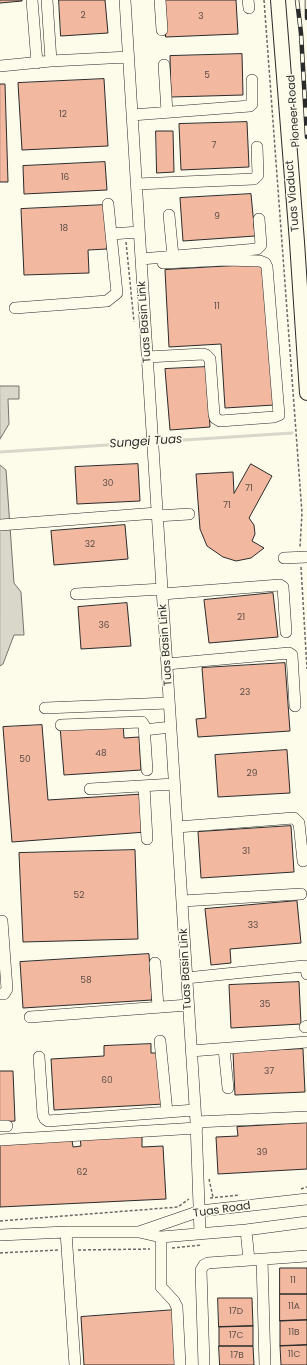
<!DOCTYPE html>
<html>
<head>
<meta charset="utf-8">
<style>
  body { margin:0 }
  canvas { display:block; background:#fdfbea }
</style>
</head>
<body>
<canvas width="307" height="1365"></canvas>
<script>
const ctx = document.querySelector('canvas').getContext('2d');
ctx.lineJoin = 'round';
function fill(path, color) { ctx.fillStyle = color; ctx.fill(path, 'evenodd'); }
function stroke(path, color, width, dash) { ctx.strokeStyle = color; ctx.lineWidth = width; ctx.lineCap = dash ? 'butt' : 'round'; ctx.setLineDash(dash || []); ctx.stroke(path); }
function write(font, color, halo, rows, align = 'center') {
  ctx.font = font + ' Poppins,sans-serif'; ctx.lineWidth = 3; ctx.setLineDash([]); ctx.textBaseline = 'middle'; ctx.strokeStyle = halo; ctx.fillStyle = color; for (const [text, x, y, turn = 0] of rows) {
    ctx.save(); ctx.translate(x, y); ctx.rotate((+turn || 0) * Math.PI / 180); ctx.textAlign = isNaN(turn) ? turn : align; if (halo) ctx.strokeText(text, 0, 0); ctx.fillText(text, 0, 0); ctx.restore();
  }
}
const water = new Path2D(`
  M0,386H19V399H8L9,424L0,439Z
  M0,465L6,470L14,583L21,592L24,635H14L3,664L0,666Z`);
fill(water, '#d8d7c9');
stroke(water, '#74746e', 1);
stroke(new Path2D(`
  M0,452L292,433`), '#d8d7c9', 3);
const building = new Path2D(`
  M0,0H22V1L0,3Z
  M59,0H105L108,33L61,36Z
  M164,0H236L238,34L166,37Z
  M242,54L243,95L171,97L170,56Z
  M104,79L108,146L22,150L18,83Z
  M0,84H5L8,182H0Z
  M247,122L249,167L181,170L179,124Z
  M156,131H173L174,172L157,173Z
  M105,162L107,190L24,194L23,166Z
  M251,194L255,236L183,241L180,198Z
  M105,205L107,249L88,250L89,273L24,275L21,209Z
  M265,264L274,405L225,408L221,344L169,347L165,270Z
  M206,367L210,427L170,430L165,369Z
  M138,464L140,501L77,504L75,467Z
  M251,464L272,476L249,518L254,525L255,534L252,541L264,548L251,558L236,561L223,557L207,546L200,529L196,474L233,472L234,493Z
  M125,525L128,559L54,565L51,531Z
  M273,593L278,637L209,643L204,600Z
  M127,603L131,646L81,649L78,607Z
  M285,663L290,731L198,737L196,719L206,718L202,668Z
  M123,722L124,738L139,737L141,770L64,775L60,726Z
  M42,725L48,800L143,794L146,832L12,842L3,727Z
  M287,750L290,793L218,797L215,755Z
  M291,826L294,872L201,878L198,832Z
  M135,850L138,939L23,942L19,853Z
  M297,901L301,943L230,949L231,963L211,965L205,909Z
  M149,954L152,1000L23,1008L20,962Z
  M299,982L301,1024L231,1028L229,985Z
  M151,1044V1053H161L164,1104L54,1110L51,1059L104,1056V1046Z
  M303,1049L305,1092L235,1095L233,1052Z
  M0,1071H13L15,1121L0,1122Z
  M307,1123V1169L218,1174L216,1137L238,1136L237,1127Z
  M142,1134V1147L163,1146L166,1199L0,1207V1143L72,1140L73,1147L81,1146L80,1137Z
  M280,1268H307V1294H280Z
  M280,1294H307V1320L280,1321Z
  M218,1298H252L253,1326L219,1327Z
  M175,1310L178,1365H84L81,1317Z
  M307,1320V1345L280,1346V1321Z
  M253,1326V1346H219V1327Z
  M307,1345V1365H281L280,1346Z
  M219,1346H253L254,1365H220Z`);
fill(building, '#f2b8a0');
stroke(building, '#2b2b2b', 1);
const minor = new Path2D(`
  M32,0L37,63
  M47,0L51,61
  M125,0L141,259L196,1122L200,1234
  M160,0L162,30
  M248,0L249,8
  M164,65L167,112
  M0,66L51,61L128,57
  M132,115L250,106L252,104V80
  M137,184L254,179L258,175L257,147
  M169,215L173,256
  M111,234L139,232
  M141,259L257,249L261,245L259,219
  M15,308L107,301L117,293L108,204
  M147,357L203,354L206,355L210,359L214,414L215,418L220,421L274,417L279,415L267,267L265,263L260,261L226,260L163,263
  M157,516L189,514
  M0,525L157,513
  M284,558L307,557
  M76,594L162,589
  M162,594L280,585L283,587L286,632
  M167,664L289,653L292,655L295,706
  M45,708L169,703
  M61,725L142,722L144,725L147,770
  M144,730L171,727
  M144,786L147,839
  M90,789L174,784
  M177,827L294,818L299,823L303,861
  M182,901L301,894
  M155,963L158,1007
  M186,978L304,966L306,969L307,974
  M0,994H4L7,989L2,921
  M30,1017L188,1005
  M305,1027L307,1026
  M160,1041L167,1112
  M224,1049L228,1088
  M191,1051L307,1042
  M39,1057L43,1115L45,1119L48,1121L195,1110
  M196,1122L307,1117
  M0,1126H7
  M0,1140L197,1128
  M246,1230L249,1260
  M66,1232L75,1365
  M139,1232L200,1211L307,1199
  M0,1235L66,1232H139L161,1237L246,1230L307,1222
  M161,1237V1287L174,1301L177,1307L180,1365
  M262,1259L265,1365
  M204,1365L201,1270L204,1265L208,1263L307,1256`);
const major = new Path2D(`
  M278,0L297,242L307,393`);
stroke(minor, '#2b2b2b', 12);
stroke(major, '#2b2b2b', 16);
stroke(new Path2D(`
  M264,0L302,513L300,547
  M126,242L134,322
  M301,567L307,669
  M209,1179L213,1197
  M301,1189L307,1187
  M210,1198L240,1195
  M0,1221L178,1207L189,1199
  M172,1248L202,1245
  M78,1250L150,1249
  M0,1253L58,1250`), '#6a6964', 1.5, [3, 2]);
stroke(minor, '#fdfbea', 11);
stroke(major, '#fdfbea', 14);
const rail = new Path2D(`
  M297,0L301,33L307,137
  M307,0V18`);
stroke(rail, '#2b2b2b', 4.5);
stroke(rail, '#fdfbea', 3, [9]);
write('9px', '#5d4e48', null, [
  ["2",83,16],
  ["3",201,17],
  ["5",207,76],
  ["12",63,115],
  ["7",214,146],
  ["16",65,178],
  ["9",217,217],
  ["18",64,229],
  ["11",217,307],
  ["30",108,484],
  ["71",249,489],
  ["71",227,506],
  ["32",90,545],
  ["21",241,618],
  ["36",104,626],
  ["23",245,693],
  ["48",101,754],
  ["50",25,760],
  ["29",252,774],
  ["31",246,852],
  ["52",79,896],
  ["33",253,926],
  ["58",86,981],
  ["35",265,1005],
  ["37",269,1072],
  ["60",107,1081],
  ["39",262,1153],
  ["62",82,1173],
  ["11",293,1281],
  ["11A",294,1307],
  ["17D",236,1312],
  ["11B",294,1333],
  ["17C",236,1336],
  ["11C",294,1355],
  ["17B",237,1356]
]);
write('11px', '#2b2b2b', '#fdfbea', [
  ["Pioneer Road",294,111,-94],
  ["Tuas Viaduct",293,196,-95],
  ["Tuas Basin Link",145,322,-94],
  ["Tuas Basin Link",166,645,-94],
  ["Tuas Basin Link",186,969,-93],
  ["Tuas Road",222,1210,-8]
]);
write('italic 12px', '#2b2b2b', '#fdfbea', [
  ["Sungei Tuas",146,442,-4]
]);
</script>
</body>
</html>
